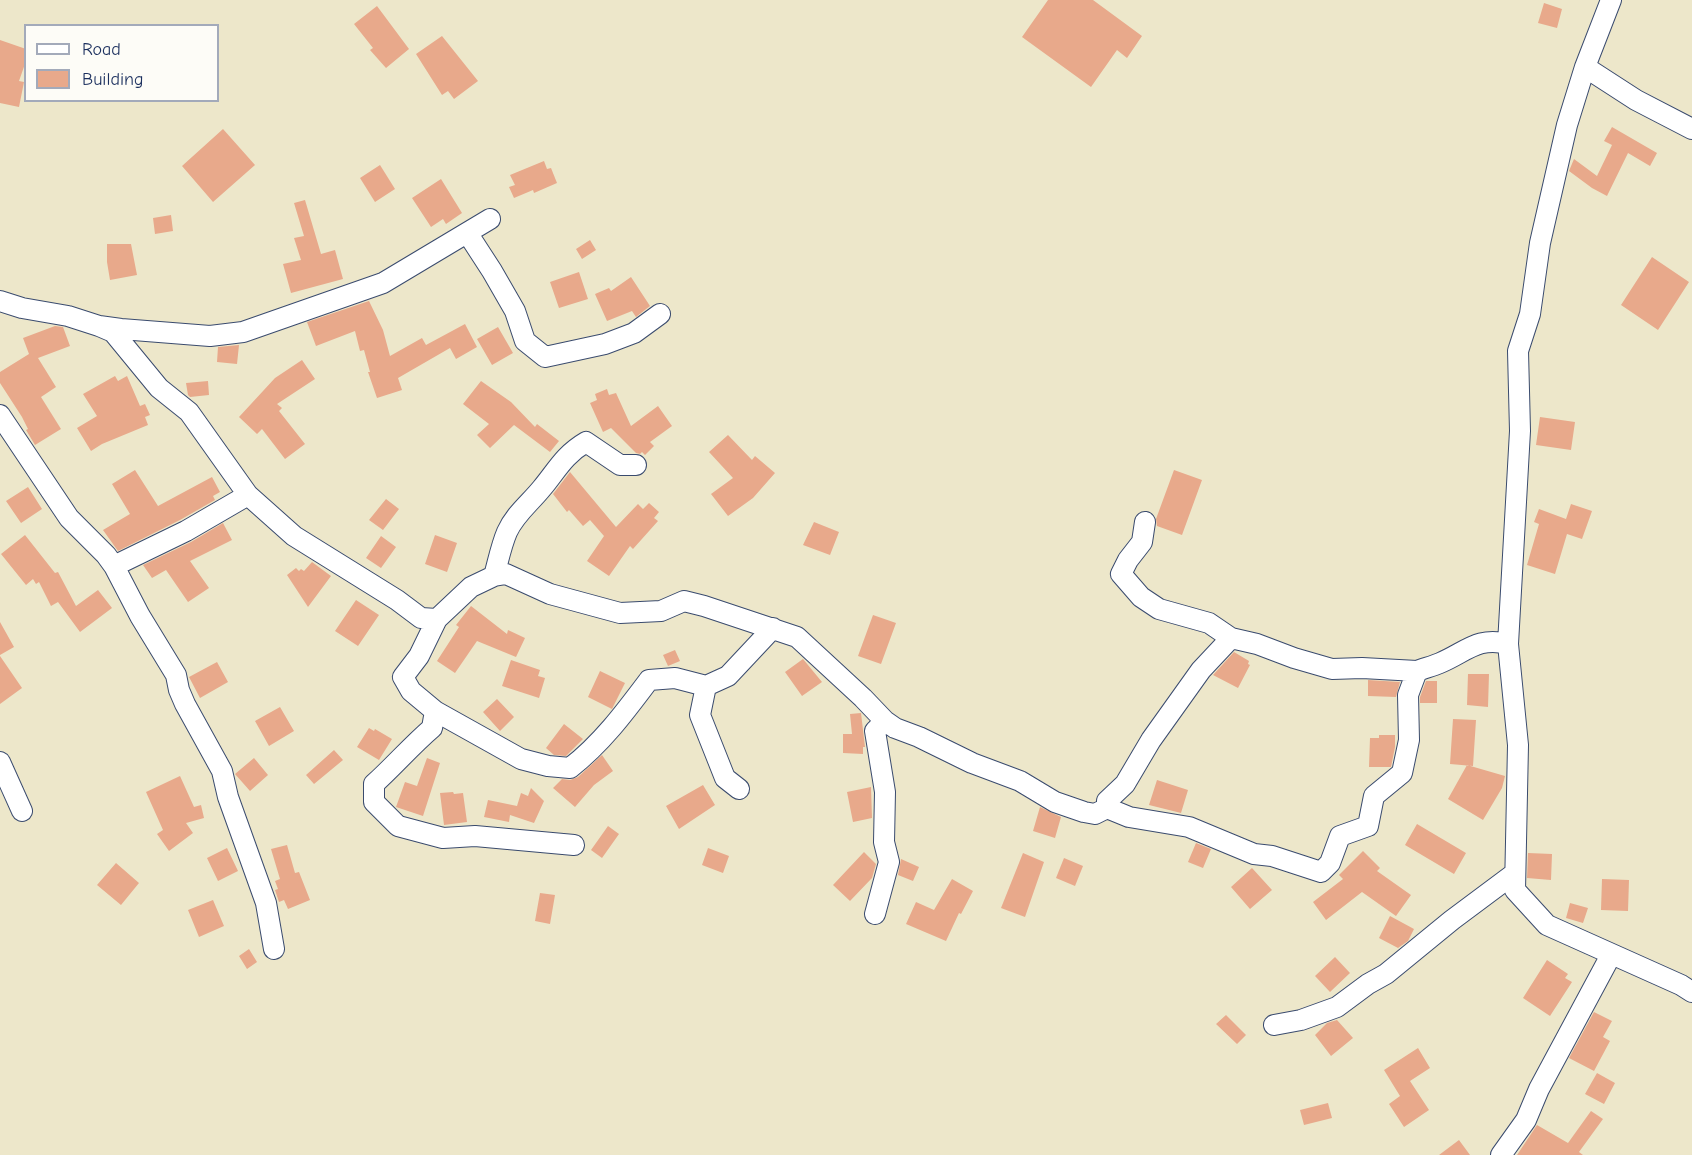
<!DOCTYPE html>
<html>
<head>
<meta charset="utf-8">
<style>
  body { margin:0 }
  #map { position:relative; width:1692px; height:1155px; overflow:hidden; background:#ede7ca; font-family:"Comic Neue",sans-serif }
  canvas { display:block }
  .legend { position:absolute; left:24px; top:24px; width:195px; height:78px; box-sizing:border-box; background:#fdfcf7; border:2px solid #a3aaba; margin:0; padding:8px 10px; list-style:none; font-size:18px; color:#1b2f5e }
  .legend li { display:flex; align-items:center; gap:12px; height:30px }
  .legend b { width:30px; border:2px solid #a3aaba }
</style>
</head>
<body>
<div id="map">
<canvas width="1692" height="1155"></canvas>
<ul class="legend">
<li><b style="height:8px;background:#fff"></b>Road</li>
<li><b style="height:16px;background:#e8a98b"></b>Building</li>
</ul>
</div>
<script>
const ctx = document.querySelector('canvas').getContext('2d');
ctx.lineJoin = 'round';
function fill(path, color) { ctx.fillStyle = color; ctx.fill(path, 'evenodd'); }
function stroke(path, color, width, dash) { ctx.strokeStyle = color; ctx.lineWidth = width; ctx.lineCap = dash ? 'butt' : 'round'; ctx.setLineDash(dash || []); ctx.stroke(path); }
fill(new Path2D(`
  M1048,0H1093L1142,36L1127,58L1117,50L1091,87L1022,37Z
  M1544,3L1562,9L1557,28L1538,23Z
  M377,6L409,49L386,68L370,50L373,48L354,24Z
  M442,36L478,81L454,99L448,91L442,95L416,54Z
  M0,40L26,49V61L19,81L24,82L19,107L0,103Z
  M1612,127L1657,153L1650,166L1628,153L1607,196L1592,188L1569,171L1574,159L1597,176L1612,145L1604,141Z
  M223,129L255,165L213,202L182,166Z
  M544,161L547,169L551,168L557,183L534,193L533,190L514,198L509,187L515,185L510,175Z
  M380,165L395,189L375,202L360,178Z
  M441,179L462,213L446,224L443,219L431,227L412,198Z
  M305,200L321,254L335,250L343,279L291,293L283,264L301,260L294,238L304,236L294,203Z
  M171,215L173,231L155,234L153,218Z
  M590,240L596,250L582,259L576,249Z
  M107,244H131L137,275L110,280L107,262Z
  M1652,257L1689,282L1658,330L1621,305Z
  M579,272L588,299L559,308L550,282Z
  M631,277L650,306L636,317L632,311L607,321L595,294L609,288L611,291Z
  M369,301L383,330L390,356L422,338L426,345L465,324L477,347L456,359L450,348L398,378L402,390L377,398L368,372H370L364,350L360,351L355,331L316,346L307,322Z
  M55,326L63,327L70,346L38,358L56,387L41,397L61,429L35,445L26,430L28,429L22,417L0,383V372L29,354L23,338Z
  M498,327L513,353L492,365L477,339Z
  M239,345L237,364L217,362L218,347Z
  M302,360L315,379L277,404L282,408L279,411L305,444L285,459L262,429L257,434L239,417L275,378Z
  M115,376L118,381L127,376L140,406L145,404L150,415L145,417L148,425L102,444L91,451L77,428L97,416L83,394Z
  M208,381L209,395L190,397L188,395L186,383Z
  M481,381L511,402L535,427L537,424L559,441L550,452L514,425L490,448L477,435L489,424L463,404Z
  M607,389L609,395L616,393L631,426L658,406L672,426L650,442L654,446L645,455L642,452L640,454L636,453L611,428L603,432L590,403L597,400L595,394Z
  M1540,417L1575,422L1571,450L1536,445Z
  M728,435L752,460L755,456L775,473L753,498L728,516L711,494L733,478L709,452Z
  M135,470L158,506L212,477L220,492L213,496L215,500L180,520L118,551L103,530L130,514L112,484Z
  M1174,470L1202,480L1182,535L1157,526L1156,519Z
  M570,472L616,527L638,504L643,509L649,503L659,512L654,518L658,521L633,549L630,546L609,576L587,561L604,536L590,520L583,526L569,510L567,512L553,494Z
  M28,487L42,509L21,523L6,501Z
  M386,499L399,509L383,530L369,520Z
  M1571,504L1592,511L1582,539L1567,534L1555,574L1527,565L1539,524L1534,522L1539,509L1566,519Z
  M814,522L839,532L830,555L803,545Z
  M223,523L232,540L190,561L209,588L188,602L166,570L152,578L143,565L191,542Z
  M25,535L55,573L58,572L76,606L98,590L112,608L80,632L58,602L51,606L39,582L36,584L33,579L26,585L1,554Z
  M435,535L457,543L447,572L425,564Z
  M381,536L396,547L381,568L366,558Z
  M312,562L331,576L308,607L287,575L296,568L299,571L301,569L304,571Z
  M356,600L379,615L358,646L335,631Z
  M471,606L507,634L508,630L525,638L516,657L477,641L455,673L437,661L459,627L456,625Z
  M873,615L896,623L881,664L858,656Z
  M0,622L14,647L0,655Z
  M675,650L680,661L668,666L663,655Z
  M1234,652L1249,661L1248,664L1250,665L1238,688L1213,675Z
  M0,656L22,688L0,704Z
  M803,659L822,682L802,696L785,672Z
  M511,660L540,670L538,676L545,678L539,698L502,686Z
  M217,662L228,682L200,698L189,677Z
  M600,671L625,683L612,709L588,697Z
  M1468,674H1489L1488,707L1467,705Z
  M1368,680L1400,682L1396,697L1368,696Z
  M1426,681H1437V703H1420V697Z
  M497,699L514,717L500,731L483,712Z
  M280,707L294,731L269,746L255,721Z
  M861,713L865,747H863V754L843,753V734H852L850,714Z
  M1453,719L1476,720L1473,766L1450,764Z
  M564,724L583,739L566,756L554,755L546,748Z
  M369,728L374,731L375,729L392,739L379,760L357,747Z
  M1379,735H1395V747L1391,767H1369L1370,738H1379Z
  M334,750L343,760L314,784L306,775Z
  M602,755L613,771L594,785L575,807L553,788L562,779L570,780L578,777Z
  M254,758L268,775L250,791L235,774Z
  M427,758L440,763L423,816L396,807L405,782L417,786Z
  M1467,765L1505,776L1502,788L1483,820L1448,799Z
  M180,776L194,807L201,805L204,818L186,823L193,833L169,851L157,834L163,830L146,792Z
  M1157,780L1188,790L1181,813L1149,805Z
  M703,785L715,805L679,829L666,806Z
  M871,787L872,818L853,822L847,792Z
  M531,788L544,801L534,823L510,815L509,822L484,817L488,800L517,806L521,793L528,796Z
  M453,792L454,794L463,793L467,822L444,825L440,793Z
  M1040,807L1061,817L1055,838L1033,831Z
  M1417,824L1466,853L1454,874L1405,845Z
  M608,826L619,834L602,858L591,850Z
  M1196,843L1211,849L1203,868L1188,862Z
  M287,845L295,873L299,872L310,900L288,909L284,900L279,902L275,890L278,889L275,881L280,879L271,849Z
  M227,848L238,871L218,881L207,858Z
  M708,848L729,856L723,873L702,865Z
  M1363,851L1380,868L1377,871L1411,895L1396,916L1362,892L1326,920L1313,902L1343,879L1339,875Z
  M864,852L876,864L872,878L850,901L833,885Z
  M1023,853L1044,862L1025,917L1001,908Z
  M1528,853L1552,854L1551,880L1527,878Z
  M1064,858L1083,866L1075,886L1056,878Z
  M901,859L919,867L913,881L898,875Z
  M116,863L139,883L121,905L97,885Z
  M1252,868L1272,890L1250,909L1231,887Z
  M952,879L973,891L961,914L959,913L946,941L906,924L916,902L934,910Z
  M1602,879L1629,880L1628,911L1601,910Z
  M540,893L555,895L550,924L535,921Z
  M213,900L224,926L199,937L188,910Z
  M1570,903L1588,908L1583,923L1566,918Z
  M1390,916L1414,929L1408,941L1398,948L1379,938Z
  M249,949L257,962L247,969L239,956Z
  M1335,957L1350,973L1330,992L1315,976Z
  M1547,960L1568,974L1565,978L1572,982L1550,1016L1523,998Z
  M1594,1012L1612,1021L1603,1037L1610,1041L1594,1071L1569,1058Z
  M1226,1015L1246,1035L1237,1044L1216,1024Z
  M1337,1020L1353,1038L1331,1056L1315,1035L1327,1023Z
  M1418,1048L1430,1068L1410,1081L1429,1110L1404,1127L1389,1104L1400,1096L1384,1070Z
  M1597,1073L1615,1083L1604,1104L1585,1094Z
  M1328,1103L1332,1118L1304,1125L1300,1110Z
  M1591,1111L1603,1119L1579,1152L1583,1155H1517L1537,1125L1568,1143Z
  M1459,1140L1470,1155H1439Z`), '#e8a98b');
const street = new Path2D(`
  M1611,0L1585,67L1567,125L1540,243L1530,314L1518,351L1520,431L1508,644L1518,745L1515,890L1547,925L1681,985L1692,992
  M1585,67L1636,100L1692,129
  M468,234L492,271L515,311L525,341L545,357L605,344L634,333L660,314
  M0,301L22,308L68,316L99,326L121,329L210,336L243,332L383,283L490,219
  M99,326L113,332L159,388L189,412L248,495L294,536L397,600L421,618L437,619L471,587L494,576L506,574L550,594L620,613L661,611L684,601L704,606L797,637L863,698L885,721L895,728L919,737L972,763L1020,781L1055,802L1084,812L1095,814L1107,808
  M0,415L69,518L106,555L114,566L140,616L176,675L179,690L185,704L222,771L228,797L266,903L274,949
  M1145,522L1142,542L1128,560L1121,574L1141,597L1159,609L1209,623L1231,638L1201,670L1151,740L1125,784L1107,801V808L1129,817L1189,827L1254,854L1272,856L1321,872L1330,863L1340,836L1368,826L1374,796L1402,773L1409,740L1408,695L1417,671C1425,668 1433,666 1440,663C1466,652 1478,636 1508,644
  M114,566L186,531L248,495
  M494,576C498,562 501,546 507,532C515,514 530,503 542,488C557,470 564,455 586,442L620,465H636
  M437,619L419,656L403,677L411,691L435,711L521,759L548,766L570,768C602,743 625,712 649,680L675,678L706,686L728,676L773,628
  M1231,638L1257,644L1294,658L1332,669L1362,668L1417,671
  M706,686L700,715L725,778L739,789
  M435,711L432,728C411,746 394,766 374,784V802L398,826L443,838L475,836L574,845
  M0,762L22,811
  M875,914L889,862L884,842L885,792L875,731L885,721
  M1274,1025L1301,1020L1337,1007L1368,984L1386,974L1452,920L1515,873
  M1501,1155L1526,1120L1539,1089L1611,955`);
stroke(street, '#3a4b6e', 22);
stroke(street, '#fff', 20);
</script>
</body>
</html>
